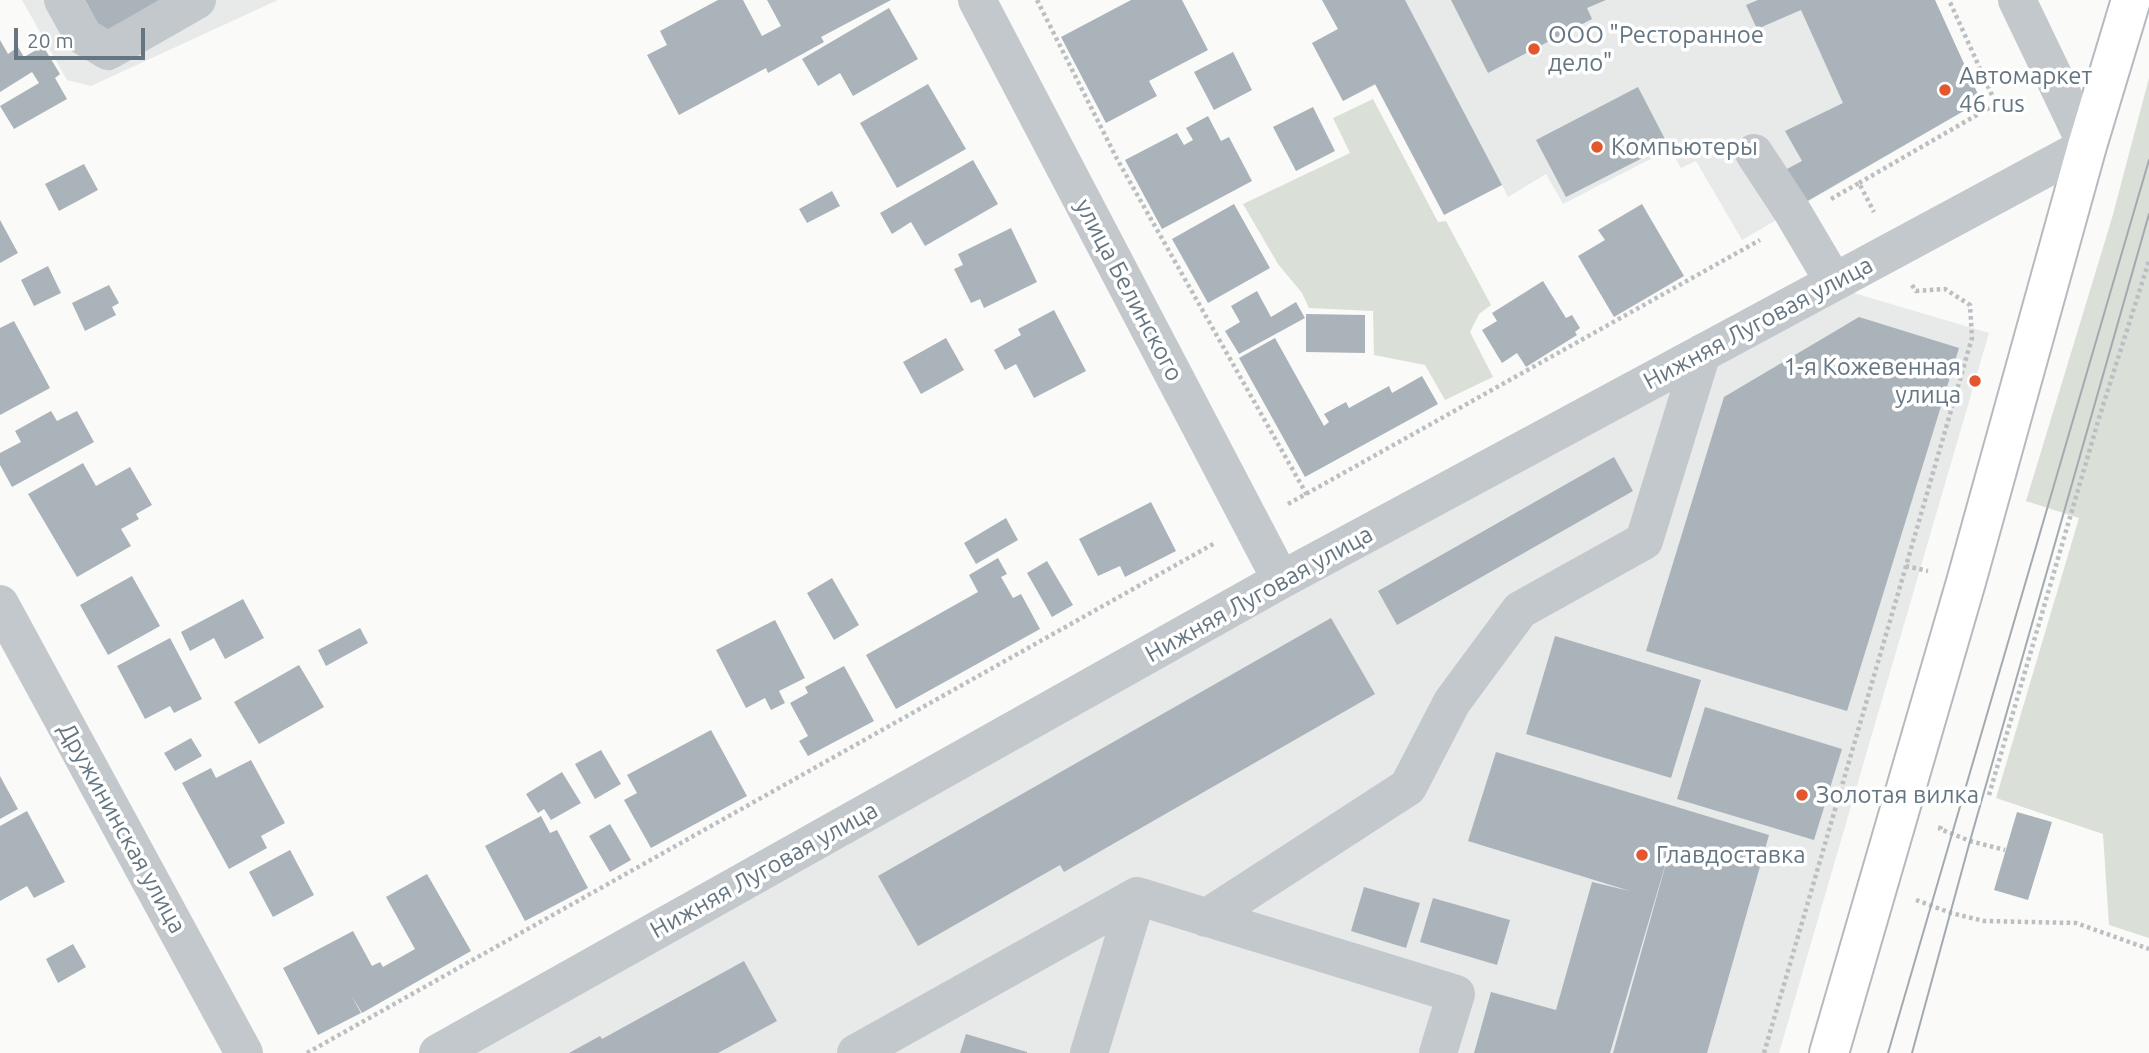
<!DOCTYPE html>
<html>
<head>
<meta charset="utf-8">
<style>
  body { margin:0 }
  #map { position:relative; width:2149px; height:1053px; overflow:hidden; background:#fafaf8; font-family:Ubuntu,sans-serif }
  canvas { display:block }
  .scale { position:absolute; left:14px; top:28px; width:131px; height:32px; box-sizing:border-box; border:4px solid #657683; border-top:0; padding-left:9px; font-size:21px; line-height:24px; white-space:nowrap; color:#657683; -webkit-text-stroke:5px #fff; paint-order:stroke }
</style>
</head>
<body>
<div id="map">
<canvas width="2149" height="1053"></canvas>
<div class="scale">20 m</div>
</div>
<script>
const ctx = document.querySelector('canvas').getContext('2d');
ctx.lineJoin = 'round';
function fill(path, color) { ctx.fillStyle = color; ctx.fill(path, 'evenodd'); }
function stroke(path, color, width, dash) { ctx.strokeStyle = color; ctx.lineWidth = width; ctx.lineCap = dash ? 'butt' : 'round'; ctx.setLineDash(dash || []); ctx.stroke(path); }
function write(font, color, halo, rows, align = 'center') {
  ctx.font = font + ' Ubuntu,sans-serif'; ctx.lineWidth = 7; ctx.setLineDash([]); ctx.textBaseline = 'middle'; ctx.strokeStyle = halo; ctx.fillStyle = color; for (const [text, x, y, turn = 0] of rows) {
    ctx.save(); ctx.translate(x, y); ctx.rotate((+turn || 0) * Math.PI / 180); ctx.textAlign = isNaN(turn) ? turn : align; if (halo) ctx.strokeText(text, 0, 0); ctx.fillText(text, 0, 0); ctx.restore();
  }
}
fill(new Path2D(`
  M22,0H278L91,86L67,80Z
  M1322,0H1935L1981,101L1742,240L1696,161L1681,168L1670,149L1563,204L1546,174L1508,197L1502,185L1376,85L1343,101L1312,43L1338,29Z
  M1837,288L1989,333L1779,1053H465Z`), '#e8e9e9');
fill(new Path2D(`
  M2149,78V938L2109,925L2103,834L1996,798L2079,518L2026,501L2112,218Z
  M1373,99L1438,222L1446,221L1491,305L1479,314L1470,332L1493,377L1445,400L1425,365L1374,355L1373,311L1309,308L1302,293L1278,264L1243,204L1350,153L1333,118Z`), '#dadfd7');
fill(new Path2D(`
  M85,0H165L103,33Z
  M718,0H743L762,36L781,26L767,0H891L821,37L824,42L768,73L766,68L679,115L647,55L667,45L660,31Z
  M1131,0H1182L1208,50L1149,81L1157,96L1106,123L1061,37Z
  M1322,0H1405L1502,185L1444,215L1375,84L1343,101L1312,43L1338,29Z
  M1451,0H1606L1587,8L1592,19L1488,73Z
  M1758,0H1935L1981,101L1804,203L1785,170L1802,161L1785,131L1843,103L1801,10L1757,29L1746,5Z
  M889,8L918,59L853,96L840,73L818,86L802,59Z
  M0,40L8,54L18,47L24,57L43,46L60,74L55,78L67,99L14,129L0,106L39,83L32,72L0,92Z
  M1233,52L1252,90L1214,110L1194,72Z
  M928,84L966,149L897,188L860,123Z
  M1638,87L1668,145L1566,197L1536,140Z
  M1313,107L1335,151L1296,171L1273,127Z
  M1208,116L1221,141L1229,137L1252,181L1162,229L1125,160L1177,133L1184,145L1193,140L1186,128Z
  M973,160L998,204L925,246L911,222L892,234L880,213Z
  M84,164L98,190L59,211L45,184Z
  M832,191L840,206L807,223L799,209Z
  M1234,204L1270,268L1208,303L1172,239Z
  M1642,204L1684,276L1614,317L1578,256L1605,240L1598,230Z
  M0,220L18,253L0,263Z
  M1011,228L1037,282L984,308L980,299L971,303L954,269L963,265L958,254Z
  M48,266L61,293L34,306L21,280Z
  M1543,281L1566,318L1572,315L1580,328L1575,332L1577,335L1526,367L1517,353L1502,363L1482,330L1497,321L1492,313Z
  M109,285L119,303L112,307L116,315L85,331L72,303Z
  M1257,291L1271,317L1296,302L1305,318L1239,354L1225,331L1240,322L1231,306Z
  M1054,310L1086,371L1034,398L1016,364L1005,370L994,350L1021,335L1018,329Z
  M1306,314L1365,315V353L1306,352Z
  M1859,317L1959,348L1847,711L1646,651L1724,397Z
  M14,321L50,388L0,415V328Z
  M946,338L964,370L921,394L903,362Z
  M1275,338L1324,426L1329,422L1324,414L1346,402L1349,408L1389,386L1392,393L1422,376L1438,404L1305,477L1239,358Z
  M51,411L57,421L77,411L94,442L12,487L0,465V453L21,442L15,431Z
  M1614,457L1633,491L1397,625L1378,591Z
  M83,463L96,486L130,467L152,505L136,514L139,519L121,529L131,546L77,577L28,494Z
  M1151,502L1176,551L1125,577L1120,566L1098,576L1079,539Z
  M1006,518L1018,540L976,564L964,543Z
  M998,558L1007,574L1001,577L1013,598L1021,594L1040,629L896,709L866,655L978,592L969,575Z
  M1047,561L1073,605L1052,617L1027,573Z
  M132,576L160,626L108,655L80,605Z
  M832,578L859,625L834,640L807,593Z
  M243,599L264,638L225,659L214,638L190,651L181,632Z
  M1331,618L1375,694L1064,872L1060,865L918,946L878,876Z
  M775,620L805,678L779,691L785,703L771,710L765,698L746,708L716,650Z
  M360,628L368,643L326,666L318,650Z
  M1555,636L1701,680L1671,778L1526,734Z
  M170,638L202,699L174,713L170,706L145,719L117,666Z
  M299,665L324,707L259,744L234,702Z
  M844,666L874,721L808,756L799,741L808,736L790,703L808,693L805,687Z
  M1705,707L1842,749L1814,840L1677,799Z
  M711,730L747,796L651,848L624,800L637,793L627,775Z
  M191,738L202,756L175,771L164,753Z
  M601,750L621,784L595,799L575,764Z
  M1496,752L1769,835L1707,1053H1613L1672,842L1610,1053H1474L1491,992L1556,1010L1592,882L1630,891L1468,841Z
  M251,760L285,823L261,836L267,848L229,869L182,783L211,768L216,778Z
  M562,772L581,803L551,820L544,809L538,813L526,794Z
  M0,776L18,809L0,819Z
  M27,811L65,882L34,898L27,886L0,901V826Z
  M2017,812L2052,822L2028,900L1994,890Z
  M541,816L550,833L557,830L588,888L525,921L485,846Z
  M610,824L631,860L610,872L589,836Z
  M290,850L314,895L273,917L249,872Z
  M427,874L471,951L362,1013L351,995L361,1013L318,1035L283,968L353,931L372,966L380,962L383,967L415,949L386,897Z
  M1364,887L1420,903L1406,948L1351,931Z
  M1433,898L1510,920L1497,965L1420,942Z
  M73,944L86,967L58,983L46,959Z
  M744,961L777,1021L718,1053H569L600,1036L602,1039Z
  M966,1034L1027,1052V1053H960Z`), '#aab3b9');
const major = new Path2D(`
  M1829,1053L1966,582L2087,146L2131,0`);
stroke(major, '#b5babe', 42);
stroke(new Path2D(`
  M1037,0L1117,159L1307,495
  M1859,183L1996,104L1949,0
  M1831,199L1859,183L1874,212
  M1912,285L1916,291L1945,289L1970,305L1972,338L1906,566L1928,571
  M1288,504L1760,240
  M1989,795L2099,418L2149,261
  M1941,826L1940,829L1970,841L2005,850
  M1916,900L1951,913L1984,921L2076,923L2149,949
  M307,1053L1215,543
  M1764,1053L1906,566`), '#bbbfc2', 4.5, [3.5, 3.5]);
stroke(new Path2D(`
  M63,0L83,36L108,51L197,0
  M977,0L1281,580
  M1754,153L1792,211L1834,282
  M0,604L244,1053
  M1206,918L1408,787L1452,702L1520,610L1644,541L1702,353
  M438,1053L1281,580L2087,146L2017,0
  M856,1053L1137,896
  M1089,1053L1137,896L1456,994L1438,1053`), '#c3c8cc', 38);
stroke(major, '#fff', 38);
stroke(new Path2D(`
  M1888,1053L2149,160
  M1912,1053L1970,841L2149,214`), '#a2aab0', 2);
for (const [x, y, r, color] of [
  [1534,49,7,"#e4572e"],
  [1945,90,7,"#e4572e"],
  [1597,147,7,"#e4572e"],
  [1975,381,7,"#e4572e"],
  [1802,795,7,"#e4572e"],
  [1642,855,7,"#e4572e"]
]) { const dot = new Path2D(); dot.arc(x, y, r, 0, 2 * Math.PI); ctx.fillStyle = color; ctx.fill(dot); stroke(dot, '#fff', 2.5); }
write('24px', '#657683', '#fff', [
  ["ООО \"Ресторанное",1548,35],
  ["дело\"",1548,63],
  ["Автомаркет",1959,76],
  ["46 rus",1959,104],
  ["Компьютеры",1611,147],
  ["1-я Кожевенная",1961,367,"right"],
  ["улица",1961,395,"right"],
  ["Золотая вилка",1816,795],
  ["Главдоставка",1656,855]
], 'left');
write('24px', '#657683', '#fff', [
  ["улица Белинского",1129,290,62],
  ["Нижняя Луговая улица",1758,323,-28],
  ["Нижняя Луговая улица",1259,594,-29],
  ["Дружининская улица",122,828,61],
  ["Нижняя Луговая улица",764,870,-29]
]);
</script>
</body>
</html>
